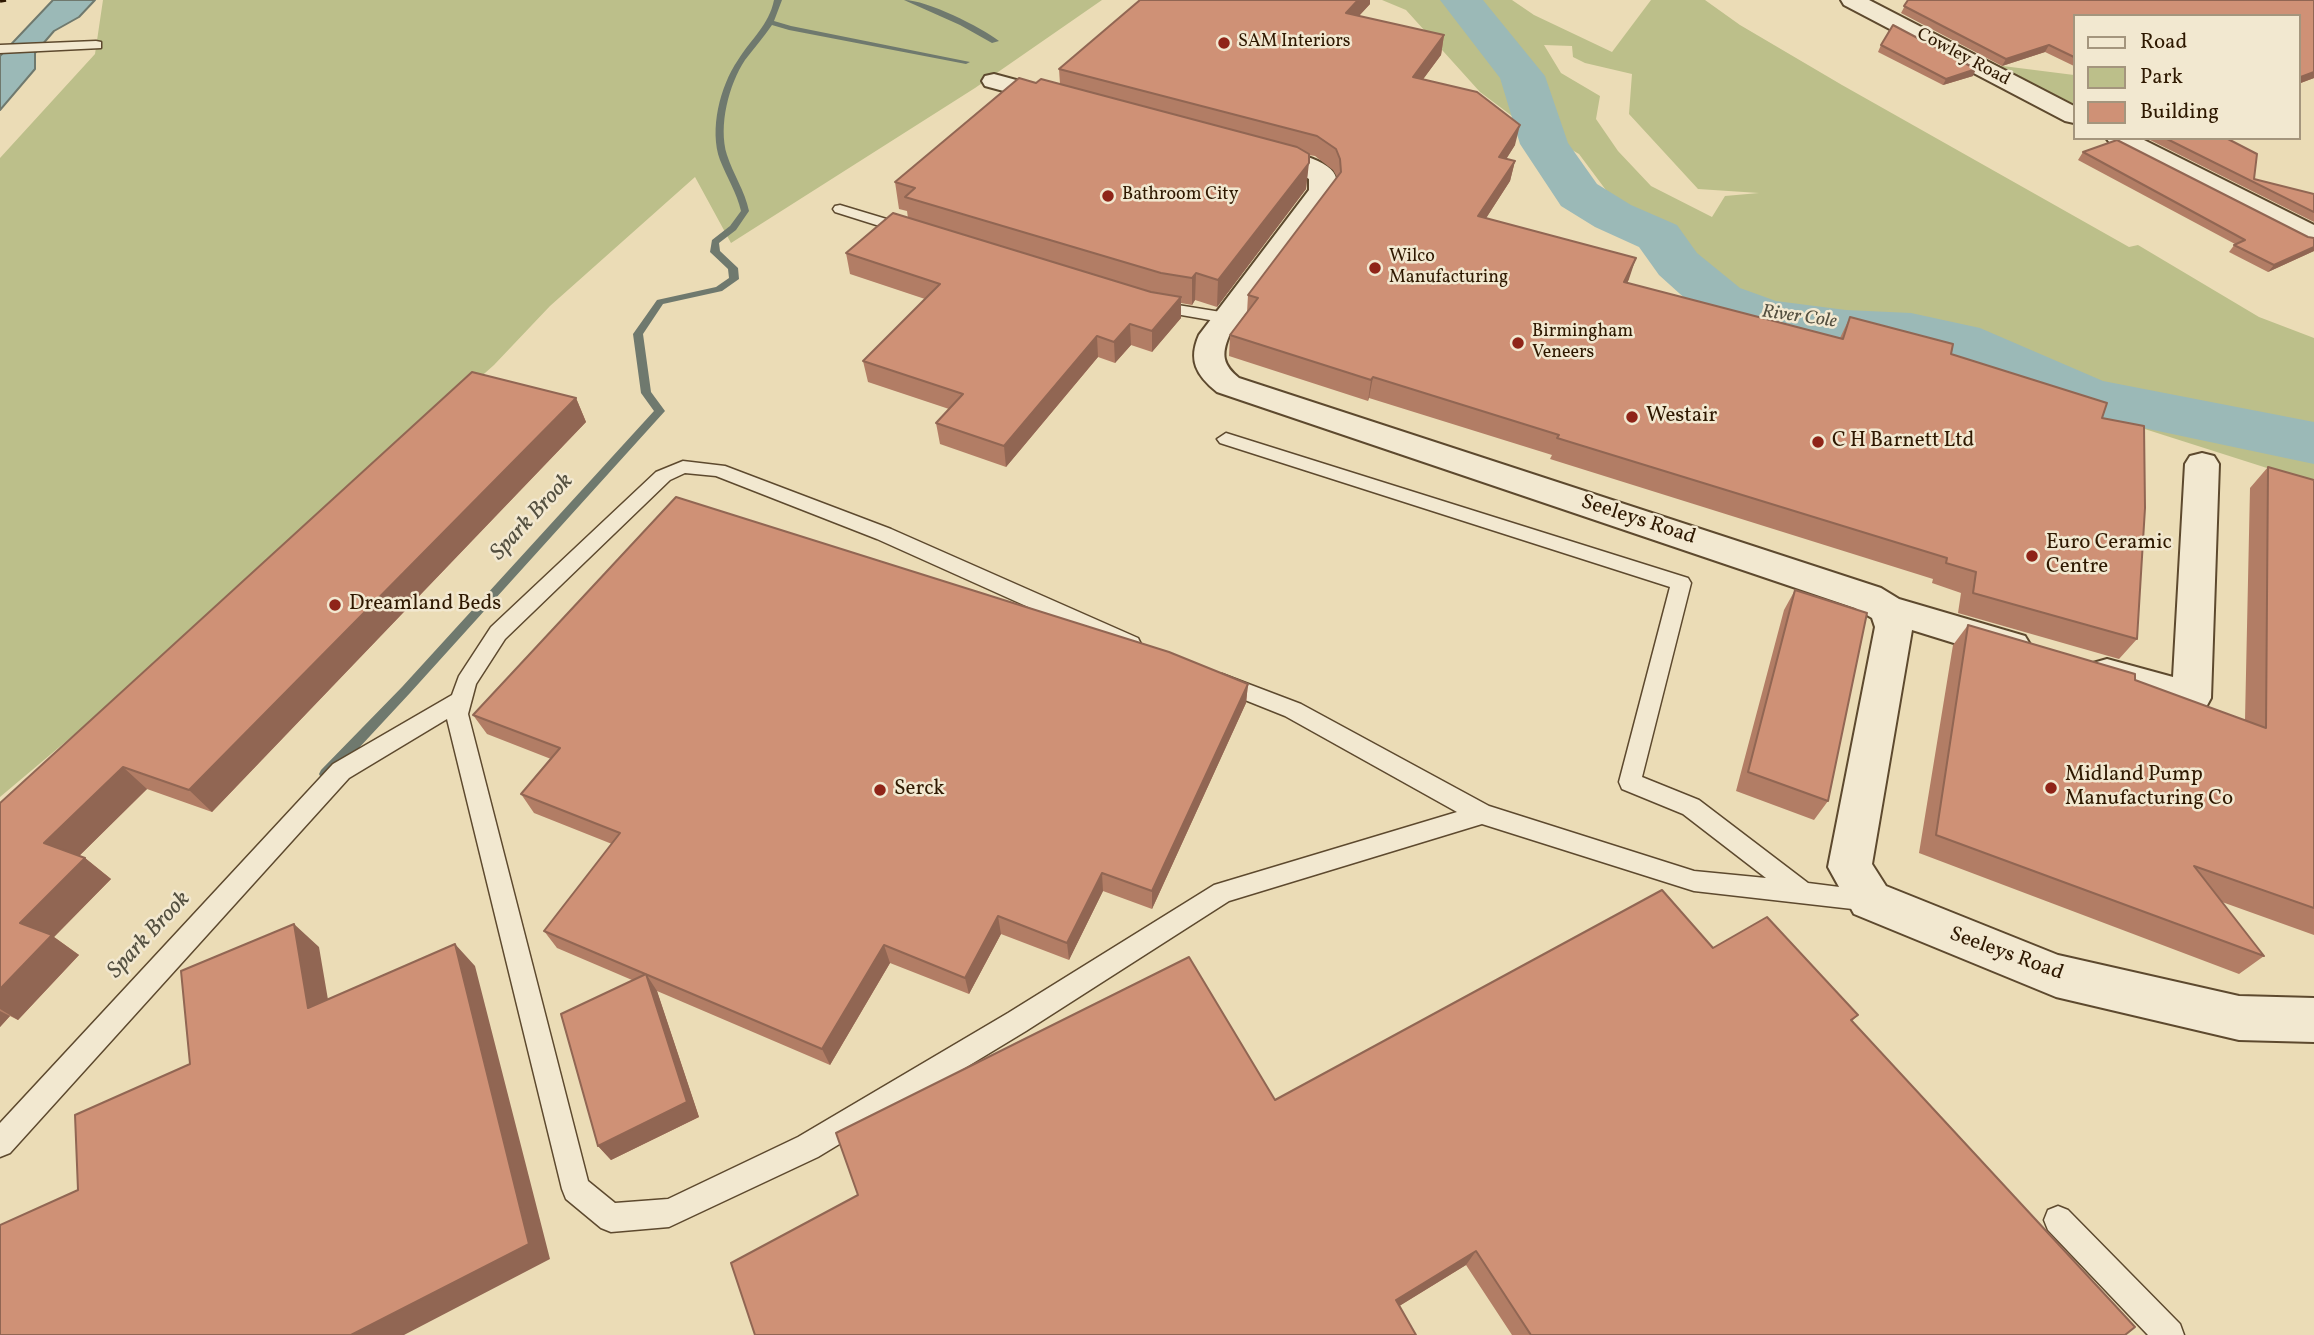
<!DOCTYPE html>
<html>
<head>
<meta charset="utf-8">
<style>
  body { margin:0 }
  #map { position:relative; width:2314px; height:1335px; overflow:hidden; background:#ebdcb6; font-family:Vollkorn,serif }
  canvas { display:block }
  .legend { position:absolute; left:2073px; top:14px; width:228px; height:126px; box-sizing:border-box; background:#f2e8d0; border:2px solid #a4957d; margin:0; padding:9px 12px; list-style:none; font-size:21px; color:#2e1800 }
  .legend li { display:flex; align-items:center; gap:14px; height:35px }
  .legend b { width:35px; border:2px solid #a4957d }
</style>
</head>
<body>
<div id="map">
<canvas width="2314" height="1335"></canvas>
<ul class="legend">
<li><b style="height:9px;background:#f2e8d0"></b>Road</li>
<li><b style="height:19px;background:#bcbf8a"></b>Park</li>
<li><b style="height:19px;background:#cf9176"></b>Building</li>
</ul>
</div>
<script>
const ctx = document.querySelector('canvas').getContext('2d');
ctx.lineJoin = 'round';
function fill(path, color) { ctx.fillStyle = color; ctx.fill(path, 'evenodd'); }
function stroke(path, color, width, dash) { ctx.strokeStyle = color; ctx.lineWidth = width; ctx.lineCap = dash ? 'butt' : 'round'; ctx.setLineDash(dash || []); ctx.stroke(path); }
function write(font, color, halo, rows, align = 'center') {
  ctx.font = font + ' Vollkorn,serif'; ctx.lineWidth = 5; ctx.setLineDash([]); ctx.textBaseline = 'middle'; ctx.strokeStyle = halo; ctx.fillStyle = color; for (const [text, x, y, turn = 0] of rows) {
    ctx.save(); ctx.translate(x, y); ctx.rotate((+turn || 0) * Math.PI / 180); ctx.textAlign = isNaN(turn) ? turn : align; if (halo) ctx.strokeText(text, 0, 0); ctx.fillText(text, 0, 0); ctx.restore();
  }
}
fill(new Path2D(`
  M103,0H1102L975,88L731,243L695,177L550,306L494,365L152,669L0,797V158L95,54Z
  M1382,0H1512L1534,15L1612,52L1651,0H1705L1740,25L1842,85L2129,247L2138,245L2259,317L2314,338V483L2129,424L1937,351L1869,337L1800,329L1693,283L1638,233L1579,154L1512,116L1480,92L1406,10ZM1544,45L1572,46L1573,57L1585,63L1632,74L1629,114L1698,189L1759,193L1725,196L1712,217L1651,186L1618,151L1596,119L1600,96L1561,73Z
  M1995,65L2074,75V104Z`), '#bcbf8a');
const water = new Path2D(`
  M53,0H95L79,17L54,31L35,53V69L0,110V56Z`);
fill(water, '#9bb9b7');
stroke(water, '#6f796e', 2);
fill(new Path2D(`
  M774,0H782L774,21L791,26L970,62L966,64L789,30L772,25C764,37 754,48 745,60C729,84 718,126 727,155C733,174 745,191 749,211L736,230L719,243L720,251L738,268L739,279L722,291L663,304L643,334L651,392L665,411L410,693L331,778L326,779L321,778L319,774L321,770L402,687L654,411L641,393L633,334L657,300L716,287L729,278L728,269L710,252L712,240L730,226L741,211C737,193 727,178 720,160C709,130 720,86 738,60C751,39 769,25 774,0Z
  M904,0C927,0 981,27 999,41L992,43L960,25Z`), '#6f796e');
fill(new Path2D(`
  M1440,0H1483L1545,76L1568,143L1597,184L1631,205L1677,225L1697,253L1740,288L1776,301L1846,310L1911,313L1980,328L2103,381L2314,422V464L2068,412L1944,354L1911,347L1846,344L1767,334L1700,312L1659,275L1639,247L1595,227L1561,206L1520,144L1500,78Z`), '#9bb9b7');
const service = new Path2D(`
  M96,41L101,42V48L0,53V45Z
  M840,205L913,227L916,230L908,235L835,212L833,209L835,206Z
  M1153,301L1227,313L1235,318L1227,323L1147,309L1145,306L1147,303Z
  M1226,433L1688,578L1691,583L1642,777L1699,800L1808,883L1879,892L1882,900L1879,908L1870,911L1694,891L1482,824L1229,901L1026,1031L818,1157L669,1227L611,1232L601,1228L566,1199L562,1189L447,719L349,778L10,1153L0,1157V1123L333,764L452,695L459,676L491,627L656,472L683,461L725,466L891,529L1138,638L1141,644L1138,650L1131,652L1124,650L877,539L716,476L685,473L670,480L505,639L476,684L468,714L588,1181L615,1203L668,1199L798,1137L1008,1013L1214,885L1457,812L1285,716L1215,688L1211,682L1215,676L1222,674L1301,704L1489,806L1694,871L1766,878L1683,814L1622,789L1619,782L1670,587L1220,443L1217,439Z
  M2058,1206L2068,1210L2180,1324L2184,1335H2148L2048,1230L2044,1220L2048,1210Z`);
const minor = new Path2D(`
  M1841,0H1869L2074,106V123L2065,121L1844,5Z
  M994,74L1068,94L1071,99L1068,104L1059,106L985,86L982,81L985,76Z
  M2106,138H2140L2314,225V244L2304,242L2110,143Z
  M1259,144C1275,148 1329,158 1335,175C1337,179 1336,186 1336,191L1229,336C1221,355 1223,365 1239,378L1881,588L1899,599L2025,636L2031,646L2025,656L2012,661L1912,630L1872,864L1886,886L2058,955L2239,996L2314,998V1042L2239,1040L2056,997L1854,914L1828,867L1875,627L1872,618L1855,608L1217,392C1196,375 1188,360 1199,335L1309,190V179L1296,171L1250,158L1246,152L1250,146Z
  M2202,453L2214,456L2219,464L2211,698L2205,709L2191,714L2093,685L2088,674L2093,663L2107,659L2173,677L2185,464L2190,456Z`);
stroke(service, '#5d492e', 3);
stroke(minor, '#5d492e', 4);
fill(service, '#f2e8d0');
fill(minor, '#f2e8d0');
stroke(new Path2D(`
  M0,1L6,0`), '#2e1800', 3.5, [8, 8]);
fill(new Path2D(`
  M1140,0H1370V4L1359,16L1444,35L1441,55L1423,79L1515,145L1506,159L1515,161L1510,181L1486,218L1629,279L1627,283L1840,338L1850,317L1951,354L2102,418L2137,639L2119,659L1958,613L1961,593L1932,583L1933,579L1550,459L1552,455L1369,398L1368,401L1229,356L1230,335L1247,313L1248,295L1337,177L1333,170L1315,156L1309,155L1306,189L1217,307L1195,300L1192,305L1181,303V318L1152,352L1131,345L1115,363L1098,357L1006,467L940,444L936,423L949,409L868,382L863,361L925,299L850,274L846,253L908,218L907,211L899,209L895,182L1036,83L1060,84L1059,69Z
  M1908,0H2314V78L2298,84V16H2074V66L2045,52L2002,66L1901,13Z
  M1881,45L1973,76L1943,85L1878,52Z
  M2146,138H2226L2254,179L2314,194V222Z
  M2083,152L2308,237L2314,238V251L2268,272L2229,252L2235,244L2078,160Z
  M576,398L586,422L212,812L147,789L79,856L85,858L111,879L54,937L79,955L18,1020L10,1016L0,1027V803Z
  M2268,467L2314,480V935L2222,902L2264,956L2239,974L1919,853L1953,645L1968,625L2135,680L2245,720L2250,488Z
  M1795,590L1828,801L1814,820L1736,791L1784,610Z
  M1248,684L1246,703L1152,909L1103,891L1069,960L1001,934L969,994L890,963L830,1065L657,991L699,1117L611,1160L598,1146L632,980L557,948L544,931L612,844L534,813L521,794L551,759L487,734L473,715Z
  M1713,948L1858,1015L1852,1021L2125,1335H1512L1466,1265L1399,1306L1275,1100Z`), '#b27d65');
fill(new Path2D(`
  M1358,0H1370V4L1344,32L1346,13Z
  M1444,35L1441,55L1410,97L1413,77Z
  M2049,45L2045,52L2002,66L2006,59Z
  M1976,69L1973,76L1943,85L1946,79Z
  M2314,72V78L2298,84V78Z
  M1520,125L1515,145L1495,177L1499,157Z
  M1515,161L1510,181L1474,237L1478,216Z
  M1309,163L1306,189L1217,307L1218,280Z
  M2314,247V251L2268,272L2274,265Z
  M1636,258L1629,279L1617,303L1624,282Z
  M1196,273L1195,300L1192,305V278Z
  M1181,297V318L1152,352V331Z
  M1130,324L1131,345L1115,363L1114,342Z
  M1097,336L1098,357L1006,467L1004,446Z
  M1373,377L1369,398L1368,401L1371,380Z
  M576,398L586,422L212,812L189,790Z
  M1248,684L1246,703L1152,909V891Z
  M123,767L147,789L71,864L44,843Z
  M85,858L111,879L54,937L79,955L18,1020L0,1009V989L20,923Z
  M1102,873L1103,891L1069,960L1067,943Z
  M998,916L1001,934L969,994L965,978Z
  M294,924L319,947L333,1029L308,1008Z
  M455,944L475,966L550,1259L404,1335H351Z
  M884,945L890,963L830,1065L822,1049Z
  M646,974L657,991L699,1117L611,1160L598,1146Z
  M0,1011L10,1016L0,1027Z
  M1476,1251L1466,1265L1388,1313L1396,1300Z`), '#916653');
const building = new Path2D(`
  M1140,0H1358L1346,13L1444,35L1413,77L1477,92L1520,125L1499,157L1515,161L1478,216L1636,258L1624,282L1843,339L1850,317L1953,344L1951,354L2107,403L2102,418L2144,426L2145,508L2137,639L1973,593L1976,572L1946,563L1947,558L1557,438L1559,435L1373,377L1371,380L1230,335L1258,298L1248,295L1341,172L1340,159L1336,149L1317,136L1059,69Z
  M1908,0H2314V72L2298,78V16H2074V57L2049,45L2006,59L1904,6Z
  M1893,25L1976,69L1946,79L1881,45Z
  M1019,78L1036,83L1041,79L1297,147L1309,154V163L1218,280L1196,273L1192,278L1161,273L905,197L915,188L895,182Z
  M2165,138H2226L2257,154L2254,179L2314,194V212Z
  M2117,140L2308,237L2314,238V247L2274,265L2234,245L2245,240L2083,152Z
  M893,213L1151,292L1181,297L1152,331L1130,324L1114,342L1097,336L1004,446L936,423L963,394L863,361L940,284L846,253Z
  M472,372L576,398L189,790L123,767L44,843L85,858L20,923L52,935L0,989V803Z
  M2268,467L2314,480V908L2194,866L2264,956L1936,835L1968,625L2135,674V680L2266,728Z
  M676,497L1169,652L1248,684L1152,891L1102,873L1067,943L998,916L965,978L884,945L822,1049L544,931L620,833L521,794L560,748L473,715Z
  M1795,590L1867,613L1828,801L1748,772Z
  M1662,890L1713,948L1767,917L1858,1015L1851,1020L2135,1327L2125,1335H1531L1476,1251L1396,1300L1416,1335H755L731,1263L858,1195L836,1133L1189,957L1275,1100Z
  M294,924L308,1008L455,944L529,1244L351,1335H0V1225L78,1190L75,1115L190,1064L181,971Z
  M646,974L687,1102L598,1146L561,1014Z`);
fill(building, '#cf9176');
stroke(building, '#916653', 2);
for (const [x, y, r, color] of [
  [1224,43,7,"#8f2418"],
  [1108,196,7,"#8f2418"],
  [1375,268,7,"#8f2418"],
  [1518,343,7,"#8f2418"],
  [1632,417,7,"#8f2418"],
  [1818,442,7,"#8f2418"],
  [2032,556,7,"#8f2418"],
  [335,605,7,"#8f2418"],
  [2051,788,7,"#8f2418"],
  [880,790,7,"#8f2418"]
]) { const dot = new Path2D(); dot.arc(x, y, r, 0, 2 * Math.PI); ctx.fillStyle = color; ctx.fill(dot); stroke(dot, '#f2e8d0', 2.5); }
write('18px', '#2e1800', '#f2e8d0', [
  ["SAM Interiors",1238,43],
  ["Bathroom City",1122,196],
  ["Wilco",1389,258],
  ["Manufacturing",1389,279],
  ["Birmingham",1532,333],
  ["Veneers",1532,354]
], 'left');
write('18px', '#2e1800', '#f2e8d0', [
  ["Cowley Road",1963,58,28]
]);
write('italic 19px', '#545040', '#f2e8d0', [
  ["River Cole",1799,318,8]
]);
write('21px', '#2e1800', '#f2e8d0', [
  ["Westair",1646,417],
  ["C H Barnett Ltd",1832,442],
  ["Euro Ceramic",2046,544],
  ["Centre",2046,568],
  ["Dreamland Beds",349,605],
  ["Midland Pump",2065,776],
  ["Manufacturing Co",2065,800],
  ["Serck",894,790]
], 'left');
write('21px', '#2e1800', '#f2e8d0', [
  ["Seeleys Road",1638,521,18],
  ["Seeleys Road",2006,955,20]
]);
write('italic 23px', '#545040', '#f2e8d0', [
  ["Spark Brook",533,518,-47],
  ["Spark Brook",150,936,-47]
]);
</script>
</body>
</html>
